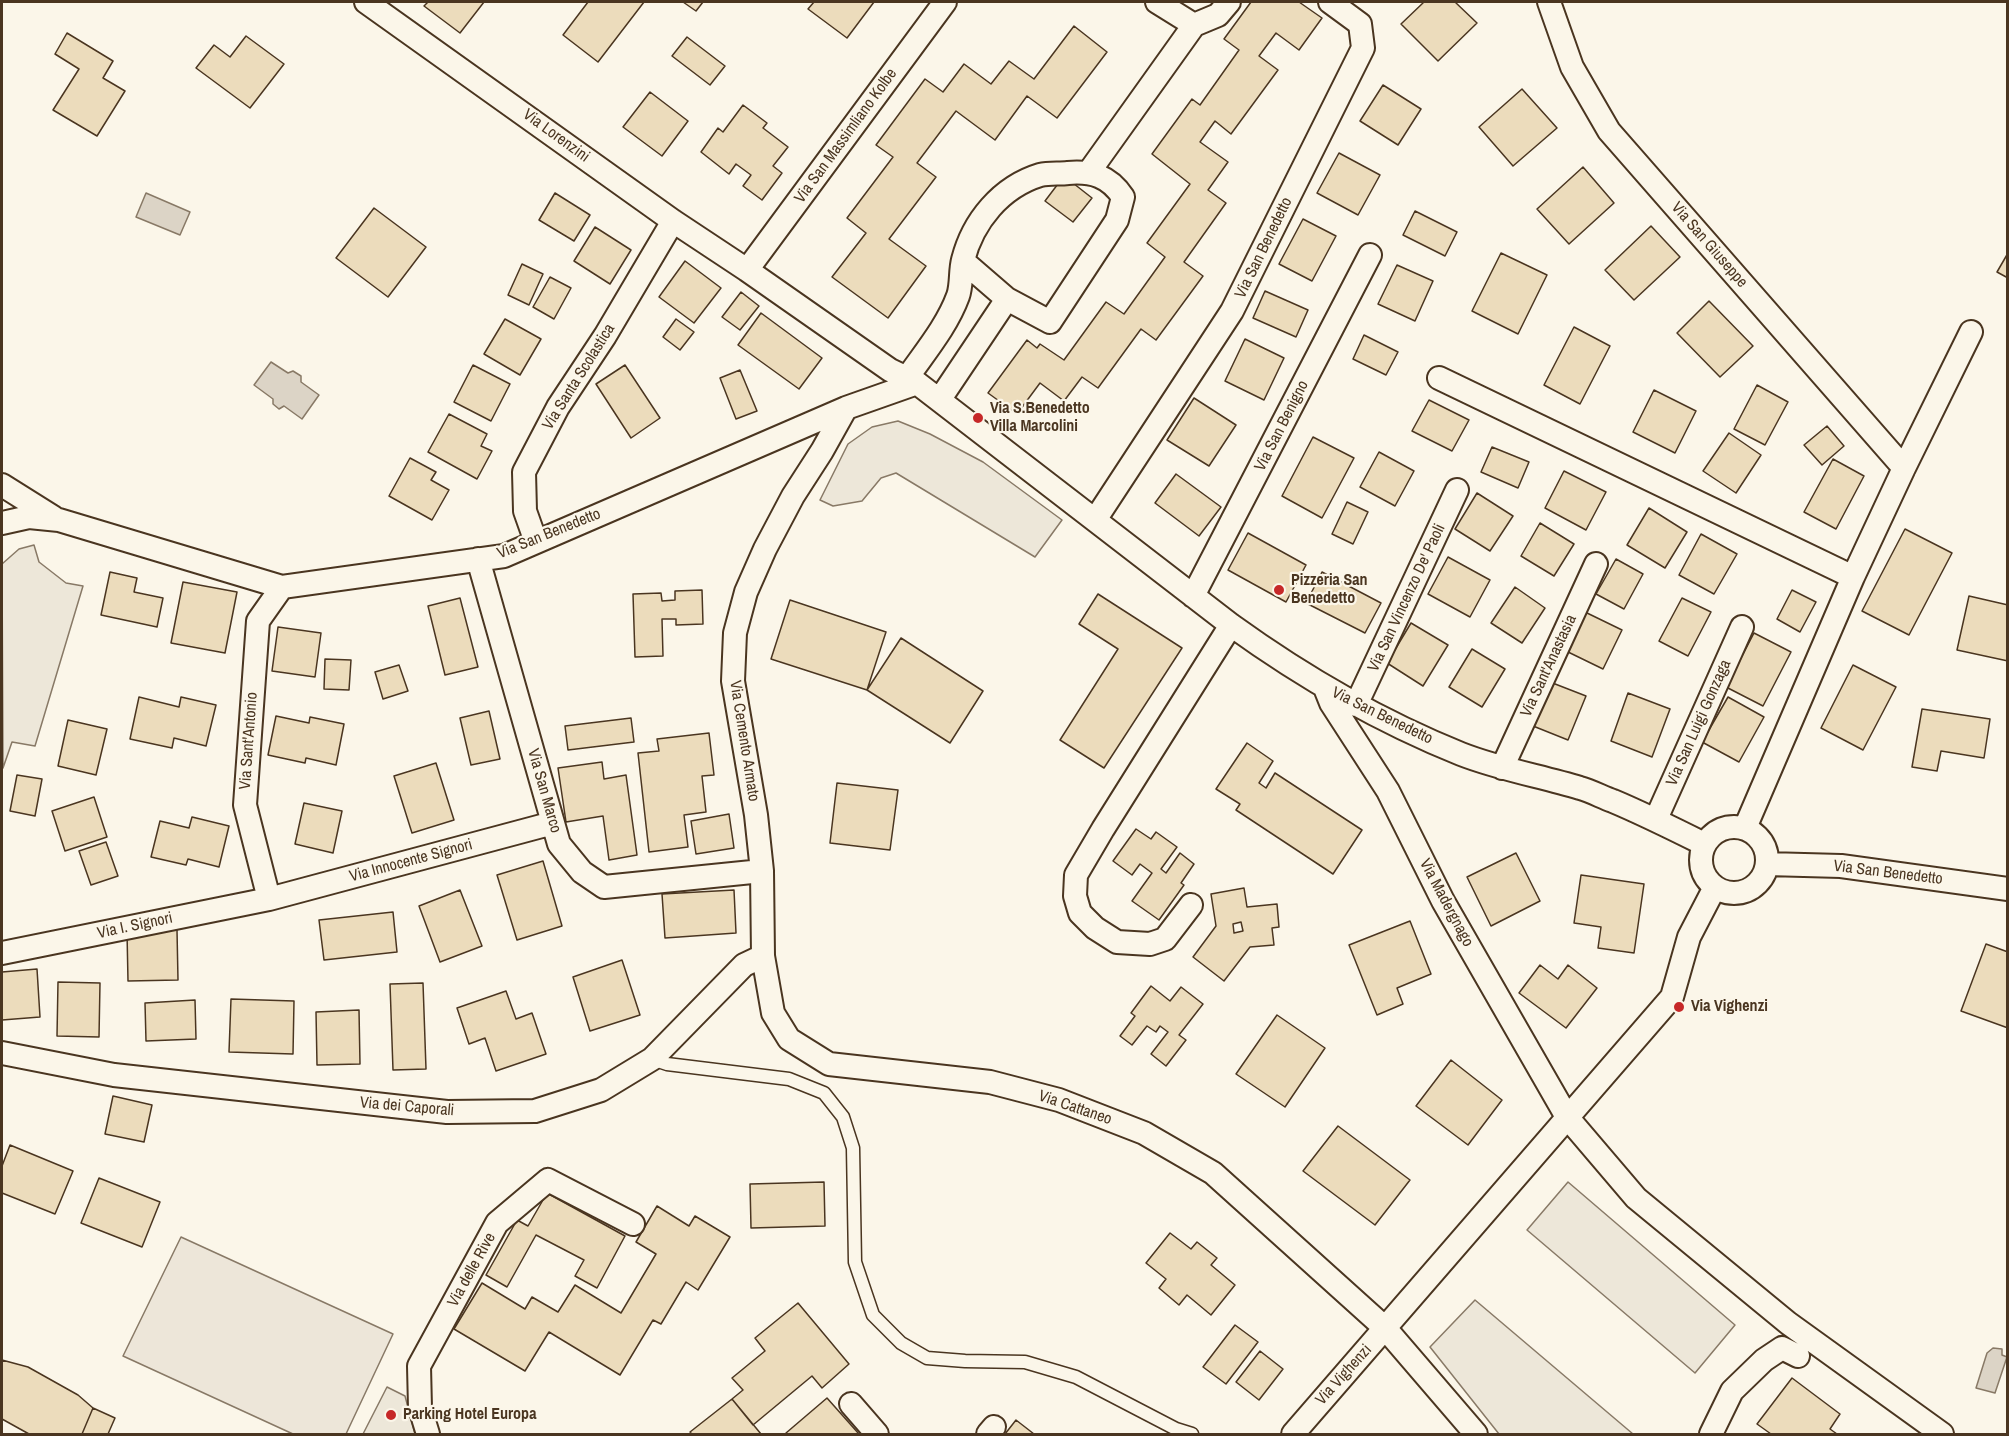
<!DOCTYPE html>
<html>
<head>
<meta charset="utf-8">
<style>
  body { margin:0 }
  #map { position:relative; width:2009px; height:1436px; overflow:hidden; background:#fbf6e9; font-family:"Archivo Narrow",sans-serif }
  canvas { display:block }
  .frame { position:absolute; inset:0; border:3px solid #4a3520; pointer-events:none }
</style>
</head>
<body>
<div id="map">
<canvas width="2009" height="1436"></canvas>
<div class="frame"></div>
</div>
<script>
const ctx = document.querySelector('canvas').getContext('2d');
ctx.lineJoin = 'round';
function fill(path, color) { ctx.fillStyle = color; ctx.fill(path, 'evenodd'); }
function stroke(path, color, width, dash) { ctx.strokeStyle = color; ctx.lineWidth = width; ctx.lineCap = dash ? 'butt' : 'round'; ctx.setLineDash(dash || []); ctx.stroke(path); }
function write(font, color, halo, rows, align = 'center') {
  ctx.font = font + ' "Archivo Narrow",sans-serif'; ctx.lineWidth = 4.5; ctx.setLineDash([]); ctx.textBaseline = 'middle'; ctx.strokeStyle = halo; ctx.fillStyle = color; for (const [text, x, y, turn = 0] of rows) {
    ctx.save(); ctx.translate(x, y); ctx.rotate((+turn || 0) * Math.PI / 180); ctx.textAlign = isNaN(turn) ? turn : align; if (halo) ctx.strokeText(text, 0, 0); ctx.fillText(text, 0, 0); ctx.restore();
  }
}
const green = new Path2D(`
  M181,1237L393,1334L346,1434H293L123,1356Z`);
fill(green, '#ede6d9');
stroke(green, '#887966', 1.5);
const parking = new Path2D(`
  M898,421L930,434L983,462L1062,520L1035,557L896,473L881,478L862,501L833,506L820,500L848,444L872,427Z
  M34,545L39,562L66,583L83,586L35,746L12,742L3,768L2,564L19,549Z
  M1568,1182L1735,1325L1695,1373L1527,1230Z
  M1475,1300L1633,1434H1499L1430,1347Z
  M387,1387L405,1396L415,1434H363Z`);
fill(parking, '#ede7d9');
stroke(parking, '#887966', 1.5);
const water = new Path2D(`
  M146,193L190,212L180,235L136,217Z
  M271,362L288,373L293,371L301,376V382L319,395L302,419L284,406L279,409L273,404V399L254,385Z
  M1993,1348L2002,1349V1355L2007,1357L1995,1393L1976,1388L1987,1353Z`);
fill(water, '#dcd4c6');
stroke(water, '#887966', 1.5);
const building = new Path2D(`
  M428,2H484L460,33L424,6Z
  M588,2H644L598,62L563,35Z
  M683,2H703L696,11Z
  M814,2H874L847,38L808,9Z
  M1251,2H1299L1322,18L1299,50L1276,33L1259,56L1278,70L1231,134L1215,121L1200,142L1228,162L1208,190L1226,203L1184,262L1203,276L1156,340L1141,329L1098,388L1082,377L1064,401L1040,383L1017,414L988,393L1027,340L1037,348L1040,344L1064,360L1106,302L1124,314L1165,257L1147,243L1190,184L1152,154L1192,99L1200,105L1239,50L1224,39Z
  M1424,2H1455L1477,23L1438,61L1401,24Z
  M1074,26L1107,52L1057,118L1027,96L995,140L956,111L917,163L936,177L889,239L926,266L888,318L832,277L866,233L847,218L893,157L876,145L925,79L943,92L964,64L991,84L1009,61L1034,79Z
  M67,33L113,61L103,78L125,91L97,136L53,110L79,69L55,54Z
  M246,36L284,64L250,108L196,68L214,45L230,57Z
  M687,37L725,66L710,85L672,56Z
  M1383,85L1421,109L1398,145L1360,121Z
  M1522,89L1557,128L1513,166L1479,127Z
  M650,92L688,121L662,156L623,127Z
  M743,105L767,123L763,128L788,147L773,166L782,173L762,200L743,186L751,175L736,164L729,174L701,152L718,128L723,132Z
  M1339,153L1380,175L1358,215L1317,193Z
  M1583,167L1614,203L1569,244L1537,209Z
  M1064,176L1092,198L1073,222L1045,201Z
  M555,193L590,215L574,241L539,220Z
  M374,208L426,247L388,297L336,258Z
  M1415,211L1457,232L1445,256L1403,235Z
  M1303,219L1336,236L1312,281L1279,264Z
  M1651,226L1680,257L1634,300L1605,270Z
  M595,227L631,250L610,284L574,261Z
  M1501,253L1547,275L1518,334L1472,311Z
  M2008,253V278L1997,272Z
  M685,261L721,288L694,323L659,297Z
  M522,264L543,274L529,305L508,295Z
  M1397,265L1433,281L1415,321L1378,304Z
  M550,277L571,288L554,319L533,307Z
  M1265,291L1308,310L1296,337L1253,318Z
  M741,292L759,306L740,330L722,317Z
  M1709,301L1753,346L1720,377L1677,333Z
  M761,313L822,358L799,389L738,345Z
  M505,319L541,339L520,375L484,354Z
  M676,319L694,332L680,350L663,337Z
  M1574,327L1610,346L1580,404L1544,385Z
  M1364,335L1398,352L1386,375L1353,359Z
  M1245,339L1284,358L1264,400L1225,381Z
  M473,365L510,384L491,421L454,402Z
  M625,365L660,418L631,438L596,384Z
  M740,370L757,411L736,419L720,378Z
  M1757,385L1788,402L1765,445L1734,429Z
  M1654,390L1696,411L1675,453L1633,432Z
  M1194,398L1236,425L1209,466L1167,440Z
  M1429,400L1469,420L1452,451L1412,431Z
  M449,414L487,434L481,446L492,451L477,479L428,452Z
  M1827,426L1844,446L1822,465L1804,445Z
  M1729,433L1761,455L1736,493L1703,471Z
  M1313,437L1354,458L1322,518L1282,496Z
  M1492,447L1529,462L1518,488L1481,472Z
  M1379,452L1414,471L1395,506L1360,487Z
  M410,458L436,472L431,480L449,490L432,520L389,496Z
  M1833,459L1864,476L1836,529L1804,512Z
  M1564,471L1606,492L1586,530L1545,508Z
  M1176,474L1221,507L1199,536L1155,503Z
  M1477,493L1513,516L1490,551L1455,529Z
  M1347,502L1368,512L1353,544L1332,534Z
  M1649,508L1687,532L1665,568L1627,545Z
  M1540,523L1574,544L1554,576L1521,556Z
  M1905,529L1952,553L1909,635L1862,611Z
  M1248,533L1306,565L1286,602L1228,570Z
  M1701,534L1737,554L1714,594L1679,575Z
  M1448,557L1490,580L1470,617L1428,594Z
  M1616,559L1643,574L1624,609L1596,594Z
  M110,572L137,578L134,592L163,598L157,627L101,615Z
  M1322,572L1381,603L1365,633L1306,603Z
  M183,582L237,592L225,653L171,643Z
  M1515,587L1545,608L1522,643L1491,623Z
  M702,590L703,624L676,625V619H662L663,656L635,657L633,594L661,593L662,601L675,600V591Z
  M1792,590L1816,602L1800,632L1777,619Z
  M1098,594L1182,648L1104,768L1060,740L1118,649L1079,624Z
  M1969,596L2008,605V661L1957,650Z
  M460,598L478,667L445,675L428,606Z
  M1682,598L1711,612L1688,656L1659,641Z
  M790,600L886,632L867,690L771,659Z
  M1585,612L1622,630L1603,669L1566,651Z
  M1411,623L1448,645L1423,686L1387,663Z
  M278,627L321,633L315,677L272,671Z
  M1754,633L1791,652L1763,706L1726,687Z
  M901,638L983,691L950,743L867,690Z
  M1472,649L1505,669L1482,707L1449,687Z
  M325,659L351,660L349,690L324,689Z
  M399,665L408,691L383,699L375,672Z
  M1853,665L1896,687L1863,750L1821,728Z
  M1550,682L1586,696L1568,740L1533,726Z
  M1628,693L1670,709L1652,757L1611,741Z
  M139,697L179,707L181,697L216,705L206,746L174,738L172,748L130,739Z
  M1728,697L1764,717L1739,762L1702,742Z
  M1922,709L1990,719L1984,758L1941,751L1937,771L1912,767Z
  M489,711L500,759L471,765L460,718Z
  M276,716L309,723L310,717L344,724L336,765L306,758L305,763L268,755Z
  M631,718L634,742L568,750L565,726Z
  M68,720L107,729L96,775L58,766Z
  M709,733L714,775L702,776L706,812L684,815L688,847L649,852L638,753L659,751L657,739Z
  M1247,743L1273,761L1259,783L1266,788L1275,773L1362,830L1333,874L1236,810L1240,804L1216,789Z
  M602,762L604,779L626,775L637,855L609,860L603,816L566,822L558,768Z
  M436,763L454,820L412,833L394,776Z
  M17,775L42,779L35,816L10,811Z
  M837,783L898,790L890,850L830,843Z
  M94,797L107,837L65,851L52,811Z
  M304,803L342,811L333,853L295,844Z
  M729,814L734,848L696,854L691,821Z
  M192,817L229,826L219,867L188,859L186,865L151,857L160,821L189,828Z
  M1136,829L1151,839L1156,832L1177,847L1161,869L1166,873L1180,853L1194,864L1181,883L1184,885L1159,920L1132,901L1152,873L1140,864L1132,875L1113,861Z
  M106,842L118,876L91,885L79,851Z
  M1516,853L1540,901L1491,926L1467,877Z
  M543,861L562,926L517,940L497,875Z
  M1581,875L1644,884L1634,953L1598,948L1601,927L1574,923Z
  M1244,888L1247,907L1277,904L1279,927L1272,928L1274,945L1250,947L1224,981L1193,957L1216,926L1211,894ZM1241,922L1243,931L1234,933L1233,924Z
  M460,890L482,946L440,962L419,906Z
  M734,890L736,933L665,938L662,894Z
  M393,912L397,952L324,960L319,920Z
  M1410,921L1431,974L1397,988L1403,1004L1377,1015L1349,945Z
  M177,930L178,980L128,981L127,932Z
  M1986,944L2008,952V1028L1961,1011Z
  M622,960L640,1015L590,1031L573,977Z
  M1540,965L1558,979L1568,965L1597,988L1566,1028L1519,993Z
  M37,969L40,1017L2,1020V972Z
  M58,982L100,983L99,1037L57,1036Z
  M423,983L426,1069L393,1070L390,984Z
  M1151,986L1170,1001L1181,987L1203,1004L1179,1035L1186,1040L1166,1066L1151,1054L1168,1032L1160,1026L1156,1032L1147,1026L1132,1045L1120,1036L1135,1016L1131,1013Z
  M506,991L516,1019L532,1013L546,1054L496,1071L485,1038L469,1044L457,1008Z
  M231,999L294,1001L293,1054L229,1052Z
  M195,1000L196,1039L146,1041L145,1003Z
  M359,1010L360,1064L317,1065L316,1012Z
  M1277,1015L1325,1048L1285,1107L1236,1074Z
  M1451,1060L1502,1100L1468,1145L1416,1106Z
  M113,1096L152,1105L144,1142L105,1134Z
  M1338,1126L1410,1180L1375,1225L1303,1171Z
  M10,1145L73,1171L55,1214L2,1193V1166Z
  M99,1178L160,1202L142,1247L81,1223Z
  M824,1182L825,1226L751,1228L750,1184Z
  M547,1193L625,1236L597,1288L575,1276L584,1260L536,1235L507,1287L486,1275L517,1220L528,1226Z
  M657,1206L689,1226L695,1216L730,1237L698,1290L686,1282L661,1324L653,1320L620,1375L549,1332L525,1371L454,1329L482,1283L525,1309L532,1297L558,1312L575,1285L621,1313L656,1254L636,1242Z
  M1170,1233L1191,1249L1197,1242L1217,1258L1211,1265L1235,1285L1211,1315L1187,1295L1179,1305L1159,1288L1166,1279L1146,1263Z
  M798,1303L849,1364L822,1388L812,1376L753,1425L732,1399L743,1390L732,1378L765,1351L755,1338Z
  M1235,1325L1258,1342L1226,1384L1203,1367Z
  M1260,1351L1283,1369L1259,1400L1236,1382Z
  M2,1360L28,1367L78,1395L93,1408L82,1434H29L2,1419Z
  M1792,1378L1840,1414L1830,1429L1837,1434H1771L1757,1424Z
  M827,1398L859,1434H787L786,1433Z
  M732,1399L761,1434H692L690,1432Z
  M93,1408L115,1418L108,1434H82Z
  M1016,1420L1034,1434H1005Z`);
fill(building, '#ecdcbc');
stroke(building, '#4a3520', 1.5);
const service = new Path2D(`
  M652,1059L667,1064L789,1079L824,1093L843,1117L853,1148L855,1262L873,1315L901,1343L927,1358L965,1361L1025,1362L1076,1377L1176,1429L1192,1434`);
const minor = new Path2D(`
  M366,2L673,221L747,270L890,370L917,383L1231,625C1303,677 1379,721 1461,754C1499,769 1540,776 1580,788C1591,791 1602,797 1613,801C1644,814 1674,829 1704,844
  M1157,2L1194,25L1218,15L1229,2
  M1549,2L1572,67L1609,131L1904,468
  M1089,172L1194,25
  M963,261L1007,299
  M747,270L945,2
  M907,378C925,352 947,326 958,296C962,285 960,271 963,260C973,221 1001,187 1040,175C1049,173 1059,174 1068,173C1092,171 1109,176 1123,197L1117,220L1050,322L1007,299L940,399
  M1439,378L1853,577
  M846,408L822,451L793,496L765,549L746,592L735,633L733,681L756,815L762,871L763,956L773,1013L789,1039L829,1064L990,1082L1059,1100L1144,1133L1213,1173L1385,1328L1476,1434
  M2,485L53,517
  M1095,520L1232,311L1363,48L1360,24L1330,2
  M2,523L29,517L59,520L282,587L504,556L846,408L917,383
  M536,542L525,511L524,472L558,407L605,336L673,221
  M478,559L559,844L582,872L604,887L762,871
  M1193,596L1370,255
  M1325,688L1331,703L1388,791L1443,901L1567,1117L1636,1198L1788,1323L1942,1434
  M1356,705L1457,490
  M1502,768L1596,564
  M1656,819L1742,627
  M1701 860a33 33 0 1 1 66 0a33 33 0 1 1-66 0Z
  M1745,828L1853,577L1904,468L1971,332
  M1767,864L1841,866L2008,889
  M269,899L245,805L258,621L282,587
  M1191,905L1165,939L1150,944L1117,942L1095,928L1080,913L1075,896L1076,875L1103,829L1231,625
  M2,953L269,899L553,823
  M2,1053L114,1075L447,1112L535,1111L601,1090L652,1059L744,965L763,956
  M851,1404L877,1434
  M428,1434L420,1408L419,1366L497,1223L548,1180L633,1224
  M988,1434L994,1427
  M1293,1434L1672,997L1689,937L1715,887
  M1711,1434L1732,1391L1764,1360L1782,1348L1798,1356`);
stroke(service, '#4a3520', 15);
stroke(minor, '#4a3520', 26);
stroke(service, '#fbf6e9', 12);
stroke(minor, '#fbf6e9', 22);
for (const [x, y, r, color] of [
  [978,418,6,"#c62828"],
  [1279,590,6,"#c62828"],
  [1679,1007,6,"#c62828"],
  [391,1415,6,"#c62828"]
]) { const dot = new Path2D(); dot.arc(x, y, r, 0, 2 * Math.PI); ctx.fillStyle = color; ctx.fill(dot); stroke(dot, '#fbf6e9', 2); }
write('16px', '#4a3520', '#fbf6e9', [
  ["Via Lorenzini",556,136,36],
  ["Via San Massimliano Kolbe",846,136,-54],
  ["Via San Giuseppe",1709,245,49],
  ["Via San Benedetto",1264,248,-64],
  ["Via Santa Scolastica",579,377,-58],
  ["Via San Benigno",1282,426,-63],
  ["Via San Benedetto",549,534,-22],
  ["Via San Vincenzo De' Paoli",1407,598,-65],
  ["Via Sant'Anastasia",1549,666,-65],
  ["Via San Benedetto",1382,716,26],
  ["Via San Luigi Gonzaga",1699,723,-66],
  ["Via Sant'Antonio",249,741,-86],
  ["Via Cemento Armato",744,741,81],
  ["Via San Marco",544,791,74],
  ["Via Innocente Signori",411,861,-15],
  ["Via San Benedetto",1888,873,7],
  ["Via Madergnago",1446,903,62],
  ["Via I. Signori",135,926,-12],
  ["Via dei Caporali",407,1107,5],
  ["Via Cattaneo",1075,1108,19],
  ["Via delle Rive",472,1270,-61],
  ["Via Vighenzi",1344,1375,-48]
]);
write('bold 16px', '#4a3520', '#fbf6e9', [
  ["Via S.Benedetto",990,409],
  ["Villa Marcolini",990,427],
  ["Pizzeria San",1291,581],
  ["Benedetto",1291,599],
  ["Via Vighenzi",1691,1007],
  ["Parking Hotel Europa",403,1415]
], 'left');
</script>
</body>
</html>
